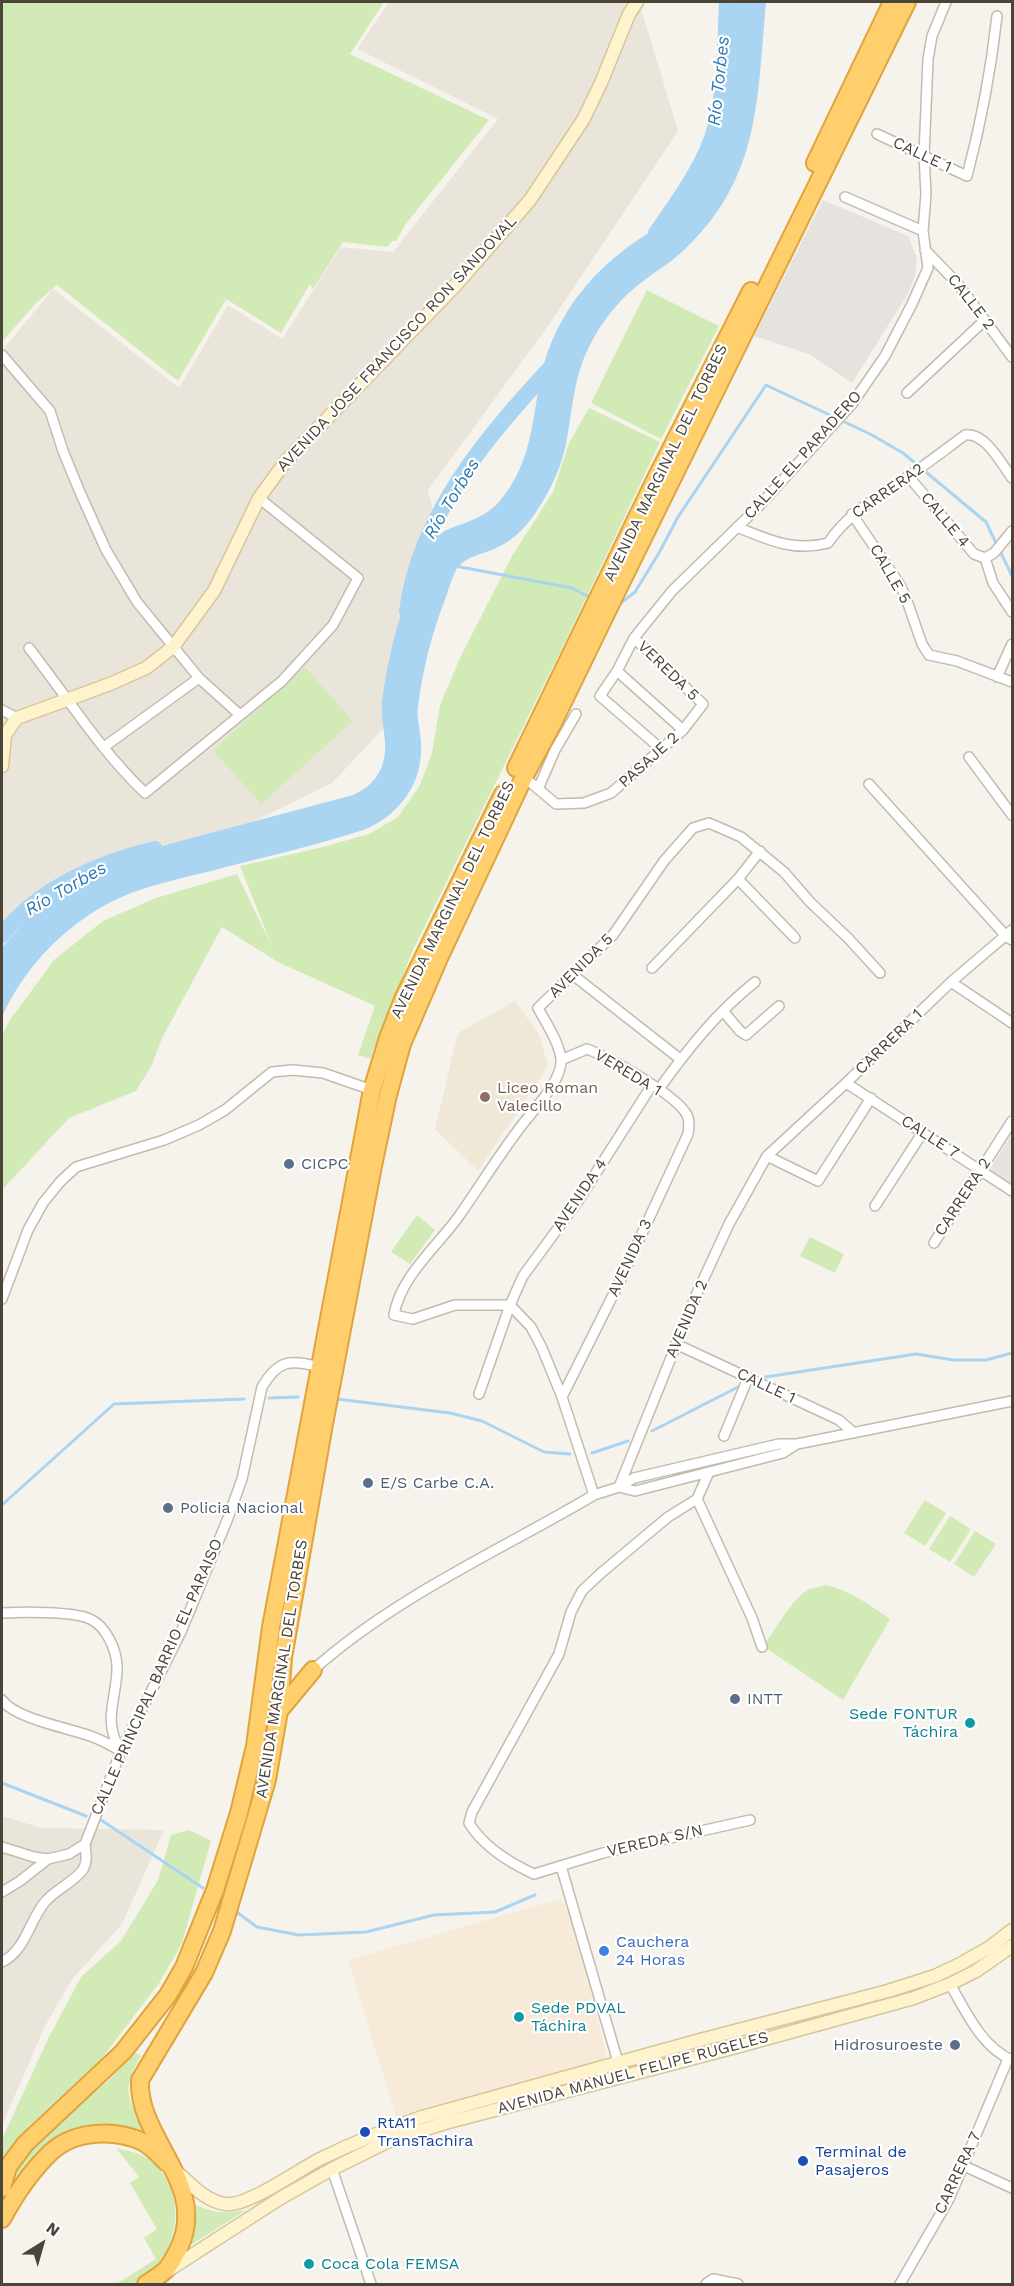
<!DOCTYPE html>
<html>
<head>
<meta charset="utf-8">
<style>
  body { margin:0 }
  #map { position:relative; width:1014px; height:2286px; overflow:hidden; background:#f6f3ec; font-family:"Work Sans",sans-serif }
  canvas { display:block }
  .frame { position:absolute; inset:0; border:3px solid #4b4439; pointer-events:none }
  .north { position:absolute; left:12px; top:2214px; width:60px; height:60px; -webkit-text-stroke:4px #fff; paint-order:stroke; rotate:37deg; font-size:16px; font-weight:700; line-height:24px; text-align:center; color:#4b4439 }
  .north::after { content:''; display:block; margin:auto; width:21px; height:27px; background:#4b4439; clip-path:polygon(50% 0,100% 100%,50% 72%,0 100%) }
</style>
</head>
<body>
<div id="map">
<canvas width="1014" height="2286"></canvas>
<div class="frame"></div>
<div class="north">N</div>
</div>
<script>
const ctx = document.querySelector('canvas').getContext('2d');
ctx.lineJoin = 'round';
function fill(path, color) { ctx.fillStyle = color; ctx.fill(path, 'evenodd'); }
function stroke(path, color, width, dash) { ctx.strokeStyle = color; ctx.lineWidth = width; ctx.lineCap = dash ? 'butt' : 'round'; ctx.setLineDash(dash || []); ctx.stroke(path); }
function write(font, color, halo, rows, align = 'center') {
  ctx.font = font + ' "Work Sans",sans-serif'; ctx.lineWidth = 4.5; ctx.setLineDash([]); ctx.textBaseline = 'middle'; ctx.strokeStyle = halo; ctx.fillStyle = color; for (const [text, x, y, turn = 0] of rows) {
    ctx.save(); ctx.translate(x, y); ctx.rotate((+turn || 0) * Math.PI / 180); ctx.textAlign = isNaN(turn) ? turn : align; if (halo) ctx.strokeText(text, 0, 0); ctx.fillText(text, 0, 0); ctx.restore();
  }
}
fill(new Path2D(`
  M389,2H639L678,131L548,326L428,490L450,580L413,697L332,783L249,824L156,847L99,871L22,919L2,949V351L53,289L179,388L228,305L282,339L341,247L393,252L498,119L357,49Z
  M2,1816L42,1828L164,1830L122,1924L73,1978L45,2026L2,2125Z`), '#eae5da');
fill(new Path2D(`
  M561,1899L576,1926L607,2060L424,2108L397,2120L348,1960Z`), '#f7ead8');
fill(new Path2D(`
  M823,200L908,236L917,258L915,276L909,292L852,383L809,354L754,336Z
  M1012,1134V1185L989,1170Z`), '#e6e2dd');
fill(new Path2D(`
  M515,1001L539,1034L548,1066L478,1171L435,1129L458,1033Z`), '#efe8d6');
fill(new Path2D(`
  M2,2H384L350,54L489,120L405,225L396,241H392L387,247L343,242L313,289L310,284L281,333L226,299L178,381L57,285L35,304L2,342Z
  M647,290L719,326L661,439L591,403Z
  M589,408L660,442L567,638L413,950L370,1059L358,1055L375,1006L278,962L222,927L162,1038L151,1067L136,1091L69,1118L2,1190V1035L10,1020L54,960L103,921L156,898L237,874L273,949L240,866L323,847L369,834L398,817L420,785L432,753L440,705L461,656L512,556L553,492L569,443Z
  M305,667L353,721L261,804L213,750Z
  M417,1215L435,1230L410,1264L391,1252Z
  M810,1237L844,1254L835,1273L800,1256Z
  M925,1500L946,1513L925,1546L904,1533Z
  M950,1516L971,1529L950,1562L929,1549Z
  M975,1531L996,1544L974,1577L954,1564Z
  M826,1585C851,1591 870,1605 890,1619L843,1700L763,1646C775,1631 792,1598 808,1590C813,1587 820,1587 826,1585Z
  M189,1830L211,1841L182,1943L160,1982L102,2058L29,2126L2,2165V2139L49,2037L81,1977L121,1941L158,1880L171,1835Z
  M136,2053L141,2056C118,2094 130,2102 151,2136C81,2107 48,2139 6,2191L27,2153L61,2120L108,2081Z
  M116,2148C125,2150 135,2152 143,2156C192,2183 182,2261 134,2283C129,2286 122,2284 116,2284L156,2259L144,2238L157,2229L130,2183L139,2177Z
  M194,2204C215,2213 223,2214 246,2210L186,2248L194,2222Z`), '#d2eab5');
fill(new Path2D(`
  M729,2H766C757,98 761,177 685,249C673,261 659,269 646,279C622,296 603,319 590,345C574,375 573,406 567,439C562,467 550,492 534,515C525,528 513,540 498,547C484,555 465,555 456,570C452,578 449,588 446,597C432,632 423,669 418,706C416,719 421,731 421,744C423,783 400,814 366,829C314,846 260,858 207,872C181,878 156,884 131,893C75,915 27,961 2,1017V948L23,923L44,904L91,872L116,860L143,851L353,795C366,789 377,780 382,766C390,745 380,723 382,702C388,653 402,603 422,558C438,523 458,530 484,514C495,508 503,498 510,487C541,440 530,383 556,332C572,299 595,272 624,250C635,241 647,235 658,225C727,165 722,85 729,2Z`), '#a9d4f2');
stroke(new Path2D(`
  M1000,551L1012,576
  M455,566L572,588L591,598
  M617,606L635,592L659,553L678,517L766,385L870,434L903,453L986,522L997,545
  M759,1378L916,1354L954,1360H986L1012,1353
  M269,1398L298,1397
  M337,1399L450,1413L482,1421L544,1452L570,1454
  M652,1431L742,1385
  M592,1453L628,1441
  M2,1505L114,1404L244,1399
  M2,1783L86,1816
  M101,1820L203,1888
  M238,1913L257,1927L299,1935L366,1932L434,1915L495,1912L535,1895`), '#a9d4f2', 3);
stroke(new Path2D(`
  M656,233C679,200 706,164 716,125C726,87 725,40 727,2
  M407,611C420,513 489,434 554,364
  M2,935C38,889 99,862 155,849`), '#a9d4f2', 16);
const street = new Path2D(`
  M877,134L967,176C981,123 991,70 997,16
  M845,197L923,231
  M925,250L958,284L1012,357
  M2,355L50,411L63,451L79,490L106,550L137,602L199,678L240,715
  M907,393L985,320
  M909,477L974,554L985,558
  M852,514L900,585L906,598L922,644L929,655L957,661L1012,682
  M737,527C768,540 795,552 828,543C849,512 878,497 909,476C928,463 946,449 965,435C985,432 1001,463 1012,478
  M985,558L993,583L1012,612
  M985,558L994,553L1012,531
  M29,648C67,697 100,750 145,793L282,681L333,625L358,578L259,498
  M617,671L683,730
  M997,677L1012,644
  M2,710L17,718
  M104,747L199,678
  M661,749L600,696L617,671L634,638L672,591L759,506L852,404L885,356L912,304L928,268L923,231L926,194L924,155L928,59L932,36L946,2
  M969,757L1012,815
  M524,777L556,804L584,803L611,793L683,730L703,704L634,638
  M869,784L1006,936L1012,940
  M538,789L555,750L576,714
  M738,879L795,938
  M652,968L738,879L760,851
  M573,975L680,1059
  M951,982L1012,1023
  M723,1011L740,1031L746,1035L779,1006
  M561,1060L587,1049C608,1057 677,1095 687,1115C690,1121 689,1127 688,1134L621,1279L562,1397
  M846,1083L1012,1191
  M659,1089C687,1050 717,1012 755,982
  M767,1156L818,1181L871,1098
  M875,1206L923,1132
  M934,1243L1012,1121
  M2,1299L28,1230L43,1203L60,1182L76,1167L164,1140L199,1125L225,1110L272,1072L293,1070L323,1073L372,1090
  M676,1344L839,1420L854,1433
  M479,1394L510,1305L523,1276L578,1201L652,1085
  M724,1436L748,1378
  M619,1487L697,1293L729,1224L767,1156L846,1083L951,982L1012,930
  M619,1487L635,1491L783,1453L797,1444
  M594,1495L562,1397L542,1348L531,1327L510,1305H455L413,1319L394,1315C400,1277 437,1247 459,1216C480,1186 499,1155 522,1125C534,1109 563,1080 561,1059C559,1042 546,1023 538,1008L613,935L664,861L693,828L709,823L741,837L784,872L810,902L848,938L880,973
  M697,1499L668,1517L601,1573L582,1591L571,1612L559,1654L472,1812L469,1823C483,1846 510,1863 534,1874L603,1853L750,1820
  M697,1499L752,1618L762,1647
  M697,1499L709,1472
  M2,1613C21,1612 73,1611 90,1619C106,1626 116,1649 117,1665C118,1697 101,1720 121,1751
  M313,1670C396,1596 499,1551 594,1495L619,1487L634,1478L779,1444H797L1012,1401
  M2,1700C15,1719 70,1728 93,1737C102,1740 110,1745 119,1750
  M2,1847L34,1857L48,1859L69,1854L85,1844L121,1751L181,1632L228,1518L242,1479L262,1387C278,1360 290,1359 319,1367
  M561,1866L618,2062
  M2,1892L20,1881L48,1859
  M2,1962C26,1950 29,1921 45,1902C55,1890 72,1883 82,1871C88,1863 86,1853 85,1844
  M950,1984C965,2010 982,2048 1012,2060
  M962,2165L1012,2188
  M332,2169L371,2284
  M706,2284L713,2279L738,2284
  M900,2284L949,2199L1008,2059`);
const secondary = new Path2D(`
  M2,766L5,735L17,718L110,684L146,668L173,647L214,591L259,498L286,461L455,286L530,200L583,120L601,83L629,14L637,2
  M177,2172C191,2184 206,2202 226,2204C247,2207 298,2170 320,2159C353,2143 387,2129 422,2117L700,2040L888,1991L935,1976L962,1963L990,1947L1012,1930
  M169,2270L279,2199L332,2169L391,2140L445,2123L740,2046L914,1998L950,1984L976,1971L1012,1946`);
const highway = new Path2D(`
  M815,163L892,2
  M516,768L656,478L751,291
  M279,1711L313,1670
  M2,2188L8,2167L25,2144L123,2052L168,1995L184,1967L215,1890L239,1813L255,1746L271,1627L372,1090L388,1038L404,997L503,794
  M2,2219C15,2195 31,2171 51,2152C75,2130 115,2129 143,2142C152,2147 160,2156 167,2163
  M146,2284C167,2271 168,2270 179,2248C209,2184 137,2139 140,2080L204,1973L222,1931L267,1780L279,1711L283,1658L324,1424L373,1166L388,1095L402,1044L439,958L524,777L551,727L617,591L907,2`);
stroke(street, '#c2bbae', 12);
stroke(secondary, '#d6c79b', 15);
stroke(highway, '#e0a43c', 20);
stroke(street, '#fff', 9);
stroke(secondary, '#fff3cd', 12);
stroke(highway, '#ffcf6e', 16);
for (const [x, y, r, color] of [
  [485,1097,6,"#8d6e63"],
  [289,1164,6,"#5c6f8a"],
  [368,1483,6,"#5c6f8a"],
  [168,1508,6,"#5c6f8a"],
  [735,1699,6,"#5c6f8a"],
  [970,1723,6,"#0f9aa8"],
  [604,1951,6,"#3f7fe0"],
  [519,2017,6,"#0f9aa8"],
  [955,2045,6,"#5c6f8a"],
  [365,2132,6,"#1a4fb4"],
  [803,2161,6,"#1a4fb4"],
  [309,2264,6,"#0f9aa8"]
]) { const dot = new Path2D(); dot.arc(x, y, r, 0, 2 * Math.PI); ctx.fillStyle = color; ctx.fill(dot); stroke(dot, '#fff', 2); }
write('16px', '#4b4439', '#fff', [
  ["CALLE 1",922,155,25],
  ["CALLE 2",971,302,52],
  ["AVENIDA JOSE FRANCISCO RON SANDOVAL",397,344,-47],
  ["CALLE EL PARADERO",803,455,-48],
  ["AVENIDA MARGINAL DEL TORBES",666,463,-64],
  ["CARRERA2",888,491,-35],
  ["CALLE 4",945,520,50],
  ["CALLE 5",890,574,60],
  ["VEREDA 5",668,671,44],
  ["PASAJE 2",649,760,-42],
  ["AVENIDA MARGINAL DEL TORBES",453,900,-64],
  ["AVENIDA 5",581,966,-45],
  ["CARRERA 1",889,1042,-44],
  ["VEREDA 1",628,1073,31],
  ["CALLE 7",930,1137,33],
  ["AVENIDA 4",580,1195,-56],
  ["CARRERA 2",963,1197,-57],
  ["AVENIDA 3",630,1258,-65],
  ["AVENIDA 2",687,1319,-67],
  ["CALLE 1",766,1386,25],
  ["AVENIDA MARGINAL DEL TORBES",282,1669,-81],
  ["CALLE PRINCIPAL BARRIO EL PARAISO",157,1677,-66],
  ["VEREDA S/N",655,1841,-13],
  ["AVENIDA MANUEL FELIPE RUGELES",633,2073,-15],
  ["CARRERA 7",958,2173,-65]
]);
write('16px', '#785e54', '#fff', [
  ["Liceo Roman",497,1088],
  ["Valecillo",497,1106]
], 'left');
write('16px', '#4e5e75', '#fff', [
  ["CICPC",301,1164],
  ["E/S Carbe C.A.",380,1483],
  ["Policia Nacional",180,1508],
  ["INTT",747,1699],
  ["Hidrosuroeste",943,2045,"right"]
], 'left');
write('16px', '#0d838f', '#fff', [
  ["Sede FONTUR",958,1714,"right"],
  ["Táchira",958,1732,"right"],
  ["Sede PDVAL",531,2008],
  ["Táchira",531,2026],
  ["Coca Cola FEMSA",321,2264]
], 'left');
write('16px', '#366cbe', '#fff', [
  ["Cauchera",616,1942],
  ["24 Horas",616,1960]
], 'left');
write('16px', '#164399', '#fff', [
  ["RtA11",377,2123],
  ["TransTachira",377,2141],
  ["Terminal de",815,2152],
  ["Pasajeros",815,2170]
], 'left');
write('italic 18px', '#2e7ab2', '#fff', [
  ["Río Torbes",719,81,-84],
  ["Río Torbes",452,499,-59],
  ["Río Torbes",66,889,-30]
]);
</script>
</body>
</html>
